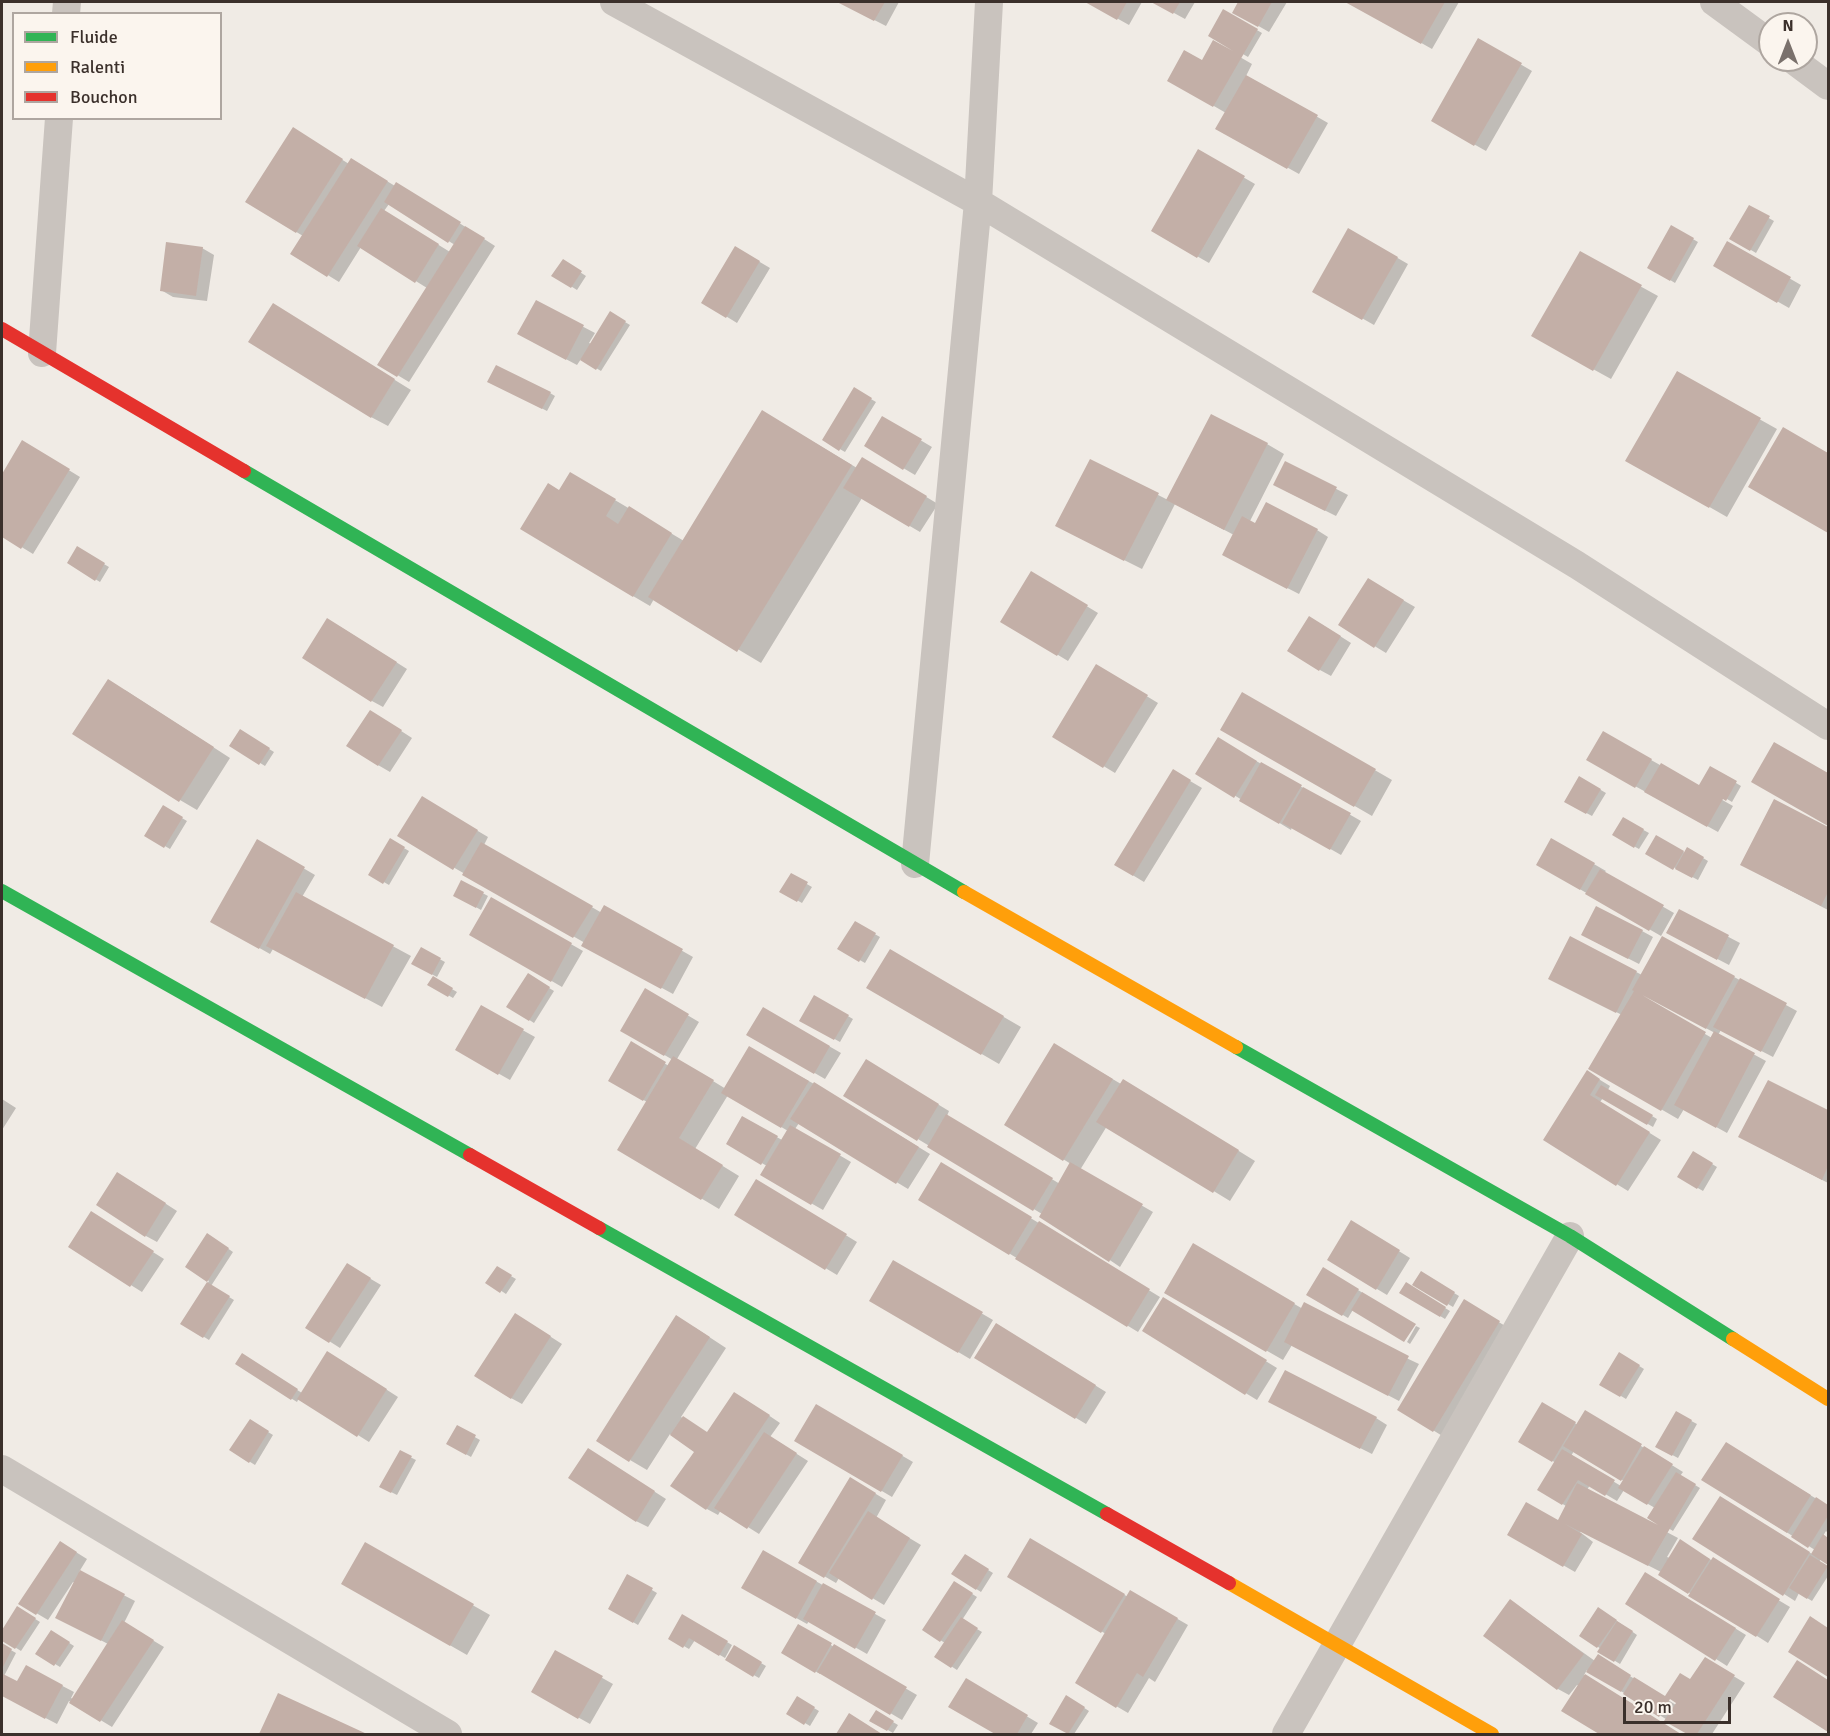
<!DOCTYPE html>
<html>
<head>
<meta charset="utf-8">
<style>
  body { margin:0 }
  #map { position:relative; width:1830px; height:1736px; overflow:hidden; background:#f0ebe5; font-family:Signika,sans-serif }
  canvas { display:block }
  .frame { position:absolute; inset:0; border:3px solid #3b302b; pointer-events:none }
  .legend { position:absolute; left:12px; top:12px; width:210px; height:108px; box-sizing:border-box; background:#fbf5ee; border:2px solid #aea6a0; margin:0; padding:8px 10px; list-style:none; font-size:18px; color:#3b302b }
  .legend li { display:flex; align-items:center; gap:12px; height:30px }
  .legend b { width:30px; border:2px solid #aea6a0 }
  .north { position:absolute; left:1758px; top:12px; width:60px; height:60px; box-sizing:border-box; background:#fbf5ee; border:2px solid #aea6a0; border-radius:50%; rotate:0deg; font-size:16px; font-weight:700; line-height:24px; text-align:center; color:#3b302b }
  .north::after { content:''; display:block; margin:auto; width:21px; height:27px; background:#7a716c; clip-path:polygon(50% 0,100% 100%,50% 72%,0 100%) }
  .scale { position:absolute; left:1623px; top:1697px; width:108px; height:27px; box-sizing:border-box; border:3px solid #3b302b; border-top:0; padding-left:8px; font-size:18px; line-height:21px; white-space:nowrap; color:#3b302b; -webkit-text-stroke:4px #fbf5ee; paint-order:stroke }
</style>
</head>
<body>
<div id="map">
<canvas width="1830" height="1736"></canvas>
<div class="frame"></div>
<ul class="legend">
<li><b style="height:8px;background:#30b455"></b>Fluide</li>
<li><b style="height:8px;background:#ff9f0a"></b>Ralenti</li>
<li><b style="height:8px;background:#e5322d"></b>Bouchon</li>
</ul>
<div class="north">N</div>
<div class="scale">20 m</div>
</div>
<script>
const ctx = document.querySelector('canvas').getContext('2d');
ctx.lineJoin = 'round';
function fill(path, color) { ctx.fillStyle = color; ctx.fill(path, 'evenodd'); }
function stroke(path, color, width, dash) { ctx.strokeStyle = color; ctx.lineWidth = width; ctx.lineCap = dash ? 'butt' : 'round'; ctx.setLineDash(dash || []); ctx.stroke(path); }
fill(new Path2D(`
  M839,2H899L886,26Z
  M1088,2H1142L1129,25Z
  M1154,2H1195L1185,19Z
  M1240,2H1287L1269,32L1234,12Z
  M1349,2H1459L1432,49Z
  M1224,11L1262,33L1248,57L1210,35Z
  M1479,40L1532,71L1486,151L1433,121Z
  M1214,42L1252,64L1246,76L1328,123L1299,174L1217,128L1226,113L1169,80L1203,63Z
  M304,136L349,164L352,160L395,186L408,190L495,246L409,382L379,364L427,288L361,247L339,282L292,253L303,236L247,202ZM389,204L455,245L450,252L384,211Z
  M1198,151L1255,184L1209,263L1153,231Z
  M1749,207L1774,221L1756,253L1731,238Z
  M1672,227L1698,242L1675,283L1649,267Z
  M1349,230L1408,264L1374,325L1314,291Z
  M1728,243L1801,285L1789,308L1715,266Z
  M202,248L214,255L207,301L173,297L161,290Z
  M736,248L770,268L737,323L703,302Z
  M1580,253L1658,296L1611,379L1533,336Z
  M563,261L586,276L577,290L553,275Z
  M536,302L595,333L589,343L592,344L610,313L630,325L601,371L581,359L577,365L530,340Z
  M290,315L411,390L388,426L371,417Z
  M1677,373L1777,429L1727,517L1627,460Z
  M494,384L550,393L555,396L547,411Z
  M854,389L876,402L845,452L824,440Z
  M883,418L932,447L915,475L866,446Z
  M785,425L857,468L863,459L938,504L920,532L862,498L761,663L654,599L650,606L633,596L560,492L571,474L684,541Z
  M1783,429L1828,454V531L1750,487Z
  M23,442L80,477L33,554L2,535V477Z
  M1267,444L1284,454L1250,521L1256,525L1317,530L1328,537L1299,594L1235,561L1234,535L1175,504L1142,569L1074,535L1091,461L1168,500Z
  M1286,463L1348,495L1336,516L1286,491Z
  M78,549L109,567L100,582L69,563Z
  M1032,573L1098,613L1068,661L1002,621Z
  M1368,580L1415,607L1386,653L1340,625Z
  M1321,624L1351,643L1331,676L1320,670Z
  M339,626L407,669L383,707L372,701Z
  M1097,666L1158,703L1115,773L1054,736Z
  M125,690L230,758L197,810L180,800Z
  M1243,694L1392,780L1372,816L1222,729Z
  M381,718L412,738L390,772L378,765Z
  M240,731L274,752L265,766L231,745Z
  M1603,733L1733,806L1718,832L1588,760Z
  M1774,744L1828,774V824L1753,781Z
  M1230,746L1361,821L1341,855L1292,827L1291,830L1198,773Z
  M1711,768L1741,786L1732,802L1702,784Z
  M1173,771L1202,788L1144,882L1116,865Z
  M1580,778L1606,793L1592,816L1566,802Z
  M422,798L488,837L484,845L602,913L605,907L693,957L673,994L583,945L585,943L399,836Z
  M1774,801L1828,828V910L1759,874Z
  M163,807L187,821L170,849L146,835Z
  M1623,819L1649,833L1639,849L1614,835Z
  M1656,837L1685,853L1688,849L1708,861L1698,880L1647,853Z
  M390,840L409,851L389,885L370,874Z
  M1552,840L1606,871L1604,873L1674,913L1661,936L1538,865Z
  M257,841L315,875L302,897L411,956L382,1007L273,949L270,954L212,921Z
  M791,875L812,887L802,903L781,891Z
  M462,882L488,896L481,910L455,895Z
  M492,899L583,951L562,987L471,934Z
  M1679,911L1740,943L1729,965L1679,939Z
  M855,923L880,937L865,963L840,949Z
  M1642,931L1653,937L1639,964L1594,941Z
  M1570,938L1642,975L1662,938L1797,1011L1773,1057L1721,1030L1718,1035L1766,1061L1727,1133L1684,1109L1678,1119L1590,1068L1622,1015L1561,984ZM1640,993L1715,1033L1712,1038L1639,996Z
  M421,949L445,962L437,977L413,964Z
  M890,951L1021,1027L999,1064L868,988Z
  M528,975L554,991L534,1023L508,1006Z
  M433,978L457,992L453,998L429,984Z
  M645,990L699,1022L677,1059L726,1089L749,1048L825,1090L930,1154L908,1189L799,1123L795,1129L851,1162L823,1210L762,1175L767,1166L728,1144L743,1118L782,1140L788,1131L728,1095L695,1149L739,1176L719,1209L619,1149L647,1102L610,1080L631,1044L669,1066L673,1060L622,1030Z
  M815,997L853,1019L840,1042L801,1020Z
  M481,1007L535,1037L510,1080L457,1050Z
  M764,1009L841,1053L825,1079L749,1035Z
  M1055,1045L1121,1084L1140,1090L1255,1161L1230,1201L1107,1126L1080,1170L1153,1212L1120,1267L1042,1214L845,1095L866,1061L949,1111L947,1116L1060,1184L1071,1164L1006,1124Z
  M1587,1072L1610,1086L1608,1090L1657,1119L1653,1127L1603,1098L1600,1102L1661,1140L1628,1191L1545,1140Z
  M1768,1082L1828,1112V1183L1757,1146Z
  M2,1099L16,1108L2,1130Z
  M1694,1153L1717,1167L1703,1191L1679,1177Z
  M942,1164L1160,1297L1138,1332L920,1199Z
  M129,1180L177,1211L157,1242L146,1236Z
  M757,1181L857,1242L837,1275L736,1214Z
  M102,1220L164,1259L142,1292L70,1247Z
  M1352,1222L1410,1258L1387,1295L1329,1260Z
  M208,1235L233,1252L211,1286L234,1300L209,1340L182,1323L209,1281L187,1267Z
  M1194,1246L1303,1309L1419,1364L1399,1401L1292,1345L1283,1360L1166,1293Z
  M893,1262L993,1320L970,1359L871,1300Z
  M347,1265L381,1285L340,1348L307,1327Z
  M497,1268L516,1279L506,1294L488,1282Z
  M1323,1269L1363,1293L1348,1318L1308,1294Z
  M1421,1273L1459,1296L1453,1307L1414,1284Z
  M1406,1284L1450,1311L1445,1319L1401,1292Z
  M1164,1299L1277,1368L1257,1400L1144,1331Z
  M1465,1301L1510,1329L1444,1437L1399,1409Z
  M526,1321L562,1344L522,1404L511,1398Z
  M1416,1326L1420,1328L1410,1344L1407,1342Z
  M694,1327L726,1348L681,1417L708,1434L746,1400L780,1423L770,1437L808,1461L759,1534L721,1510L718,1515L707,1509L696,1451L670,1434L647,1470L630,1460Z
  M1007,1331L1106,1392L1086,1424L976,1357Z
  M1620,1354L1644,1369L1626,1399L1601,1384Z
  M242,1355L302,1393L339,1359L398,1397L369,1442L299,1398L297,1402L237,1364Z
  M1543,1404L1578,1425L1586,1412L1683,1472L1680,1476L1700,1488L1673,1531L1650,1517L1655,1508L1624,1490L1617,1501L1590,1485L1587,1490L1678,1538L1667,1557L1670,1558L1691,1548L1790,1607L1768,1643L1660,1574L1661,1572L1581,1531L1580,1532L1593,1542L1575,1572L1509,1534L1558,1522L1566,1506L1539,1490L1556,1463L1520,1441ZM1574,1451L1624,1481L1621,1486L1571,1456Z
  M816,1406L913,1462L892,1497L796,1440Z
  M1281,1408L1376,1418L1387,1425L1372,1454Z
  M1676,1413L1697,1424L1678,1458L1657,1447Z
  M250,1421L273,1435L255,1465L231,1450Z
  M457,1427L480,1440L471,1457L448,1444Z
  M1737,1450L1828,1506V1533L1826,1531L1823,1536L1828,1539V1563L1821,1559L1819,1562L1828,1568V1576L1812,1601L1799,1593L1795,1601L1784,1594L1731,1504L1812,1554L1815,1550L1703,1480Z
  M400,1452L416,1460L397,1495L381,1487Z
  M599,1456L666,1499L648,1527L636,1521Z
  M851,1479L886,1500L876,1518L921,1545L884,1605L839,1578L836,1583L800,1562Z
  M1031,1540L1128,1597L1131,1592L1188,1625L1155,1682L1149,1678L1128,1713L1077,1683L1106,1634L1009,1577Z
  M365,1544L490,1615L467,1655L343,1584Z
  M71,1549L87,1559L79,1572L135,1601L124,1623L164,1647L112,1727L69,1701L57,1724L2,1695V1645L16,1653L4,1676L18,1683L26,1667L74,1692L71,1698L73,1699L108,1644L68,1623L75,1583L73,1582L48,1620L21,1604Z
  M763,1552L886,1620L867,1654L809,1621L807,1624L743,1588Z
  M965,1556L993,1573L981,1592L953,1574Z
  M628,1576L657,1593L638,1625L610,1608Z
  M1657,1580L1746,1635L1727,1666L1716,1659Z
  M955,1583L977,1597L962,1620L982,1632L957,1670L937,1657L945,1643L924,1630Z
  M1511,1601L1595,1661L1598,1656L1676,1705L1705,1659L1745,1683L1712,1734H1690L1587,1670L1584,1675L1680,1734H1602L1563,1710L1579,1686L1577,1685L1569,1695L1558,1689Z
  M18,1608L40,1622L21,1651L2,1639V1632Z
  M1604,1612L1637,1635L1620,1664L1599,1651L1601,1649L1581,1635Z
  M683,1616L732,1645L725,1658L695,1640L689,1649L670,1638Z
  M1810,1618L1828,1629V1676L1790,1651Z
  M798,1626L917,1695L902,1720L821,1672L820,1674L783,1652Z
  M52,1632L74,1646L60,1667L37,1653Z
  M734,1647L766,1666L759,1678L727,1660Z
  M556,1652L613,1684L590,1724L533,1692Z
  M1797,1662L1828,1681V1730L1775,1697Z
  M966,1680L1038,1723L1031,1734H998L950,1706Z
  M279,1695L364,1734H261Z
  M1067,1697L1089,1711L1074,1734H1070L1051,1724Z
  M797,1698L819,1711L810,1726L788,1713Z
  M876,1712L898,1725L893,1733L871,1720Z
  M850,1715L861,1722L881,1734H837Z`), '#0003');
fill(new Path2D(`
  M837,2H885L874,21Z
  M1085,2H1127L1117,20Z
  M1151,2H1180L1173,14Z
  M1238,2H1272L1258,27L1232,13Z
  M1345,2H1445L1421,44Z
  M1223,9L1258,29L1213,107L1167,81L1184,50L1202,60L1213,40L1233,51L1208,36Z
  M1478,38L1522,63L1474,146L1431,121Z
  M1246,75L1318,115L1287,169L1215,129Z
  M293,127L343,159L296,233L245,202Z
  M1198,149L1245,176L1197,258L1151,231Z
  M351,158L388,181L327,277L290,254Z
  M396,182L461,222L448,243L384,202Z
  M1749,205L1770,216L1750,251L1729,239Z
  M381,208L439,244L415,283L357,246Z
  M1671,225L1694,238L1670,281L1647,268Z
  M465,226L485,238L397,377L377,365Z
  M1348,228L1398,257L1362,320L1312,292Z
  M1727,241L1791,277L1777,303L1713,266Z
  M166,242L203,247L196,296L160,291Z
  M735,246L760,261L726,318L701,303Z
  M1580,251L1642,285L1593,371L1531,336Z
  M563,259L582,271L571,288L551,276Z
  M536,300L584,325L566,360L517,334Z
  M273,303L395,379L371,418L248,342Z
  M610,311L626,321L596,370L580,360Z
  M496,365L551,392L542,409L487,382Z
  M1677,371L1761,418L1709,508L1625,461Z
  M854,387L872,398L839,451L822,440Z
  M762,410L852,465L737,652L648,597Z
  M1211,414L1268,443L1224,530L1166,500Z
  M882,416L922,439L903,470L864,446Z
  M1783,427L1828,453V533L1748,487Z
  M22,440L70,469L21,549L2,537V474Z
  M862,457L927,496L909,527L843,488Z
  M1090,459L1159,493L1124,561L1055,526Z
  M1285,461L1337,487L1325,511L1273,485Z
  M570,472L616,499L606,516L618,524L629,506L672,533L633,597L520,529L548,483L559,490Z
  M1266,502L1318,529L1287,589L1222,555L1242,516L1255,523Z
  M77,546L105,563L95,581L67,563Z
  M1031,571L1088,605L1057,656L1000,622Z
  M1368,578L1404,600L1374,648L1338,625Z
  M1309,616L1341,636L1319,671L1287,651Z
  M327,618L397,662L371,702L302,658Z
  M1096,664L1148,695L1103,768L1052,737Z
  M108,679L214,747L179,802L72,734Z
  M1242,692L1376,769L1354,807L1220,730Z
  M370,710L402,730L378,766L346,746Z
  M240,729L270,748L259,765L229,746Z
  M1603,731L1652,759L1635,788L1586,760Z
  M1218,737L1257,761L1234,798L1195,774Z
  M1774,742L1828,773V826L1751,782Z
  M1261,762L1302,785L1279,824L1239,801Z
  M1661,763L1699,785L1710,766L1737,781L1726,801L1723,799L1707,827L1644,792Z
  M1173,769L1191,780L1133,876L1114,865Z
  M1579,776L1601,789L1586,814L1564,802Z
  M1303,787L1351,813L1330,850L1282,823Z
  M422,796L478,830L453,870L397,836Z
  M1774,799L1828,827V892L1821,906L1740,865Z
  M163,805L183,817L164,848L144,836Z
  M1623,817L1644,829L1634,848L1612,835Z
  M1656,835L1684,851L1673,870L1645,854Z
  M390,838L405,847L383,884L368,875Z
  M1551,838L1595,863L1580,890L1536,865Z
  M257,839L305,867L259,949L210,922Z
  M481,842L593,906L573,938L462,875Z
  M1687,847L1704,857L1692,878L1675,869Z
  M1600,869L1664,905L1649,931L1585,894Z
  M791,873L808,882L797,902L779,892Z
  M461,880L484,892L476,908L453,896Z
  M296,892L394,945L365,999L266,946Z
  M491,897L572,943L551,982L469,935Z
  M604,905L683,949L661,989L581,946Z
  M1596,906L1643,930L1628,959L1581,935Z
  M1679,909L1729,935L1717,960L1666,933Z
  M855,921L876,933L859,962L837,949Z
  M1570,936L1637,971L1616,1013L1548,979Z
  M1662,936L1735,976L1706,1029L1642,995L1706,1032L1661,1111L1588,1069L1634,991L1632,990Z
  M421,947L441,958L432,975L411,964Z
  M890,949L1004,1016L981,1055L866,988Z
  M528,973L550,987L529,1021L506,1007Z
  M433,976L453,988L448,997L427,985Z
  M1740,978L1787,1003L1761,1052L1713,1027Z
  M645,988L689,1014L664,1056L620,1031Z
  M814,995L849,1015L834,1040L799,1021Z
  M481,1005L524,1029L498,1075L455,1050Z
  M763,1007L830,1046L814,1074L746,1035Z
  M1714,1031L1755,1053L1716,1128L1674,1105Z
  M631,1041L666,1062L643,1101L608,1081Z
  M1054,1043L1113,1079L1063,1161L1004,1125Z
  M749,1046L809,1081L781,1128L721,1093Z
  M673,1056L714,1080L679,1138L723,1165L701,1200L617,1150Z
  M866,1059L939,1104L917,1141L843,1096Z
  M1587,1070L1600,1079L1590,1095L1650,1132L1616,1186L1543,1140Z
  M1123,1079L1239,1150L1213,1193L1096,1122Z
  M1768,1080L1828,1110V1166L1822,1180L1738,1137Z
  M814,1082L919,1147L896,1184L790,1119Z
  M1601,1085L1653,1115L1647,1125L1595,1095Z
  M946,1114L1053,1178L1033,1211L927,1147Z
  M742,1116L778,1136L761,1165L726,1144Z
  M790,1125L841,1154L811,1205L760,1175Z
  M1693,1151L1713,1163L1697,1189L1677,1177Z
  M941,1162L1032,1217L1009,1255L918,1200Z
  M1070,1162L1143,1204L1109,1262L1039,1217Z
  M117,1172L166,1203L145,1237L96,1205Z
  M756,1179L847,1234L825,1270L734,1215Z
  M91,1211L154,1251L130,1287L68,1247Z
  M1351,1220L1400,1250L1376,1290L1327,1260Z
  M1039,1221L1150,1289L1127,1327L1015,1259Z
  M207,1233L229,1248L207,1282L185,1267Z
  M1193,1243L1295,1303L1266,1352L1164,1293Z
  M893,1260L983,1312L958,1353L869,1301Z
  M347,1263L371,1278L329,1343L305,1328Z
  M497,1266L512,1275L500,1293L485,1283Z
  M1323,1267L1359,1289L1342,1316L1306,1295Z
  M1421,1271L1455,1292L1447,1306L1412,1285Z
  M207,1282L230,1296L203,1338L180,1324Z
  M1406,1282L1446,1307L1440,1317L1399,1293Z
  M1362,1292L1416,1324L1404,1342L1351,1310Z
  M1163,1297L1267,1360L1245,1395L1142,1331Z
  M1464,1299L1500,1321L1433,1432L1397,1410Z
  M1304,1302L1409,1356L1388,1396L1284,1342Z
  M515,1313L551,1336L511,1399L474,1376Z
  M676,1315L710,1337L629,1462L596,1441Z
  M996,1323L1096,1385L1075,1419L974,1358Z
  M327,1351L387,1389L357,1437L297,1399Z
  M1619,1352L1640,1365L1620,1397L1599,1385Z
  M242,1353L298,1389L291,1400L235,1364Z
  M1285,1370L1377,1417L1360,1449L1268,1402Z
  M734,1392L770,1415L706,1510L670,1486L694,1452L670,1435L683,1416L707,1432Z
  M1542,1402L1576,1422L1552,1462L1518,1442Z
  M816,1404L903,1455L881,1492L794,1441Z
  M1585,1410L1642,1444L1621,1481L1563,1446Z
  M1676,1411L1692,1420L1672,1456L1655,1447Z
  M250,1419L269,1431L249,1463L229,1450Z
  M457,1425L476,1435L466,1455L446,1444Z
  M764,1432L797,1453L747,1529L714,1508Z
  M1726,1442L1811,1495L1787,1533L1701,1480Z
  M1644,1446L1673,1464L1647,1505L1618,1488Z
  M588,1448L655,1491L636,1522L568,1478Z
  M1562,1449L1615,1480L1605,1496L1578,1480L1562,1505L1537,1490Z
  M400,1450L412,1456L391,1493L379,1487Z
  M1676,1472L1696,1484L1648,1566L1565,1524L1582,1534L1563,1567L1507,1535L1526,1502L1558,1520L1577,1483L1658,1525L1647,1518Z
  M850,1477L876,1493L824,1578L798,1563Z
  M1720,1496L1810,1552L1783,1596L1692,1539Z
  M1816,1497L1828,1505V1516L1808,1548L1791,1537Z
  M868,1511L910,1538L872,1600L829,1573Z
  M1823,1534L1828,1538V1565L1811,1554Z
  M1030,1538L1125,1594L1101,1633L1007,1577Z
  M1680,1539L1710,1559L1688,1594L1658,1575Z
  M60,1541L77,1552L36,1615L18,1604Z
  M365,1542L474,1604L450,1646L341,1584Z
  M763,1550L817,1581L796,1619L741,1588Z
  M965,1554L989,1569L976,1590L951,1574Z
  M1810,1555L1828,1566L1807,1599L1789,1588Z
  M1713,1557L1780,1599L1756,1637L1688,1596Z
  M80,1570L125,1594L101,1641L55,1618Z
  M1645,1572L1736,1628L1715,1661L1625,1604Z
  M627,1574L653,1588L633,1623L608,1609Z
  M954,1581L973,1593L940,1642L922,1630Z
  M823,1583L876,1612L855,1649L803,1619Z
  M1130,1590L1178,1618L1143,1677L1137,1673L1116,1708L1075,1683Z
  M1510,1599L1584,1654L1557,1690L1483,1636Z
  M17,1606L36,1618L15,1649L2,1641V1630Z
  M1598,1607L1617,1620L1597,1648L1579,1636Z
  M682,1614L728,1641L719,1656L689,1638L683,1648L668,1639Z
  M1810,1616L1828,1628V1677L1788,1652Z
  M961,1617L978,1628L951,1668L934,1657Z
  M122,1620L154,1640L100,1722L69,1703Z
  M1617,1621L1633,1631L1614,1662L1597,1652Z
  M798,1624L832,1643L815,1673L781,1653Z
  M51,1630L70,1642L54,1666L35,1654Z
  M2,1643L12,1649L2,1669Z
  M834,1644L907,1687L890,1715L817,1672Z
  M734,1645L762,1662L753,1677L725,1660Z
  M555,1650L603,1676L578,1719L531,1692Z
  M1598,1654L1631,1675L1621,1692L1586,1672Z
  M1705,1657L1735,1675L1697,1734H1687L1664,1721L1676,1703L1670,1699L1659,1717L1623,1694L1634,1677L1665,1696L1680,1673L1690,1679Z
  M1797,1660L1828,1680V1732L1773,1697Z
  M26,1665L63,1685L45,1719L2,1696L3,1674L17,1681Z
  M1585,1674L1681,1734H1599L1561,1711Z
  M966,1678L1028,1715L1017,1734H995L948,1707Z
  M278,1693L367,1734H259Z
  M1066,1695L1085,1707L1068,1734L1049,1724Z
  M797,1696L815,1707L804,1725L786,1714Z
  M876,1710L894,1721L887,1731L869,1721Z
  M849,1713L882,1734H836Z`), '#c3afa7');
stroke(new Path2D(`
  M614,2L978,202L1577,565L1828,726
  M1714,2L1770,43
  M66,14L67,2
  M1793,60L1828,86
  M42,353L59,118
  M915,864L978,202L989,2
  M2,1469L448,1734
  M1286,1734L1570,1236`), '#c9c3be', 28);
stroke(new Path2D(`
  M244,471L964,892
  M2,891L470,1155
  M1236,1047L1570,1236L1733,1339
  M599,1228L1107,1514`), '#30b455', 14);
stroke(new Path2D(`
  M964,892L1236,1047
  M1733,1339L1828,1399
  M1229,1583L1492,1734`), '#ff9f0a', 14);
stroke(new Path2D(`
  M2,329L244,471
  M470,1155L599,1228
  M1107,1514L1229,1583`), '#e5322d', 14);
</script>
</body>
</html>
